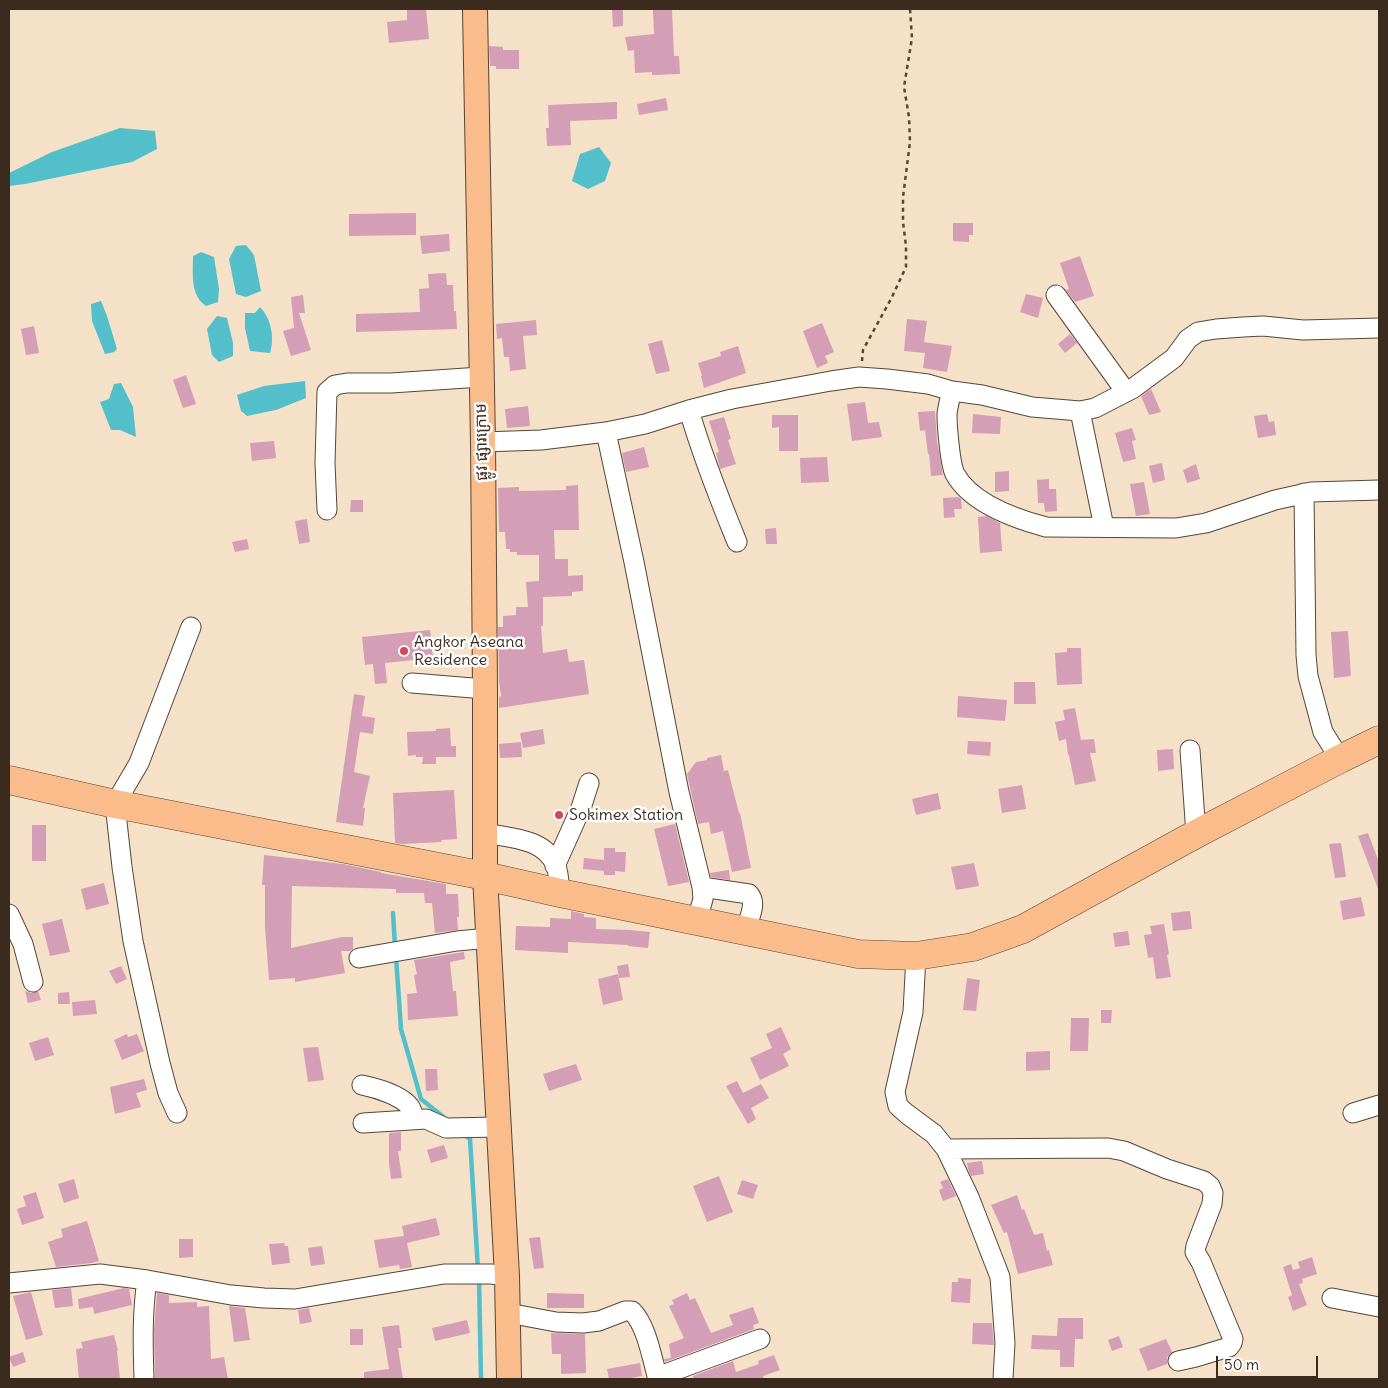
<!DOCTYPE html>
<html>
<head>
<meta charset="utf-8">
<style>
  body { margin:0 }
  #map { position:relative; width:1388px; height:1388px; overflow:hidden; background:#f4e1c7; font-family:Delius,sans-serif }
  canvas { display:block }
  .frame { position:absolute; inset:0; border:10px solid #3b2a1e; pointer-events:none }
  .scale { position:absolute; left:1216px; top:1356px; width:102px; height:22px; box-sizing:border-box; border:2px solid #3b2a1e; border-top:0; padding-left:6px; font-size:15px; line-height:18px; white-space:nowrap; color:#3b2a1e; -webkit-text-stroke:4px #fff; paint-order:stroke }
</style>
</head>
<body>
<div id="map">
<canvas width="1388" height="1388"></canvas>
<div class="frame"></div>
<div class="scale">50 m</div>
</div>
<script>
const ctx = document.querySelector('canvas').getContext('2d');
ctx.lineJoin = 'round';
function fill(path, color) { ctx.fillStyle = color; ctx.fill(path, 'evenodd'); }
function stroke(path, color, width, dash) { ctx.strokeStyle = color; ctx.lineWidth = width; ctx.lineCap = dash ? 'butt' : 'round'; ctx.setLineDash(dash || []); ctx.stroke(path); }
function write(font, color, halo, rows, align = 'center') {
  ctx.font = font + ' Delius,"Noto Sans Khmer",sans-serif'; ctx.lineWidth = 5; ctx.setLineDash([]); ctx.textBaseline = 'middle'; ctx.strokeStyle = halo; ctx.fillStyle = color; for (const [text, x, y, turn = 0] of rows) {
    ctx.save(); ctx.translate(x, y); ctx.rotate((+turn || 0) * Math.PI / 180); ctx.textAlign = isNaN(turn) ? turn : align; if (halo) ctx.strokeText(text, 0, 0); ctx.fillText(text, 0, 0); ctx.restore();
  }
}
fill(new Path2D(`
  M120,128L155,131L157,149L132,162L25,184L9,186V173L52,152Z
  M599,147L611,163L605,181L588,189L572,181L580,154Z
  M246,245L254,255L261,291L246,297L236,294L229,259L236,246Z
  M201,252L214,257L219,289L218,302L206,306C190,295 193,274 193,256Z
  M101,301L107,316L117,349L114,352L105,354L92,321L91,304Z
  M260,307C271,318 275,338 270,353L250,351L245,328V313H255Z
  M217,316L227,318L233,343V356L219,362L212,355L207,329Z
  M305,381L306,398L276,410L247,416L241,411L237,395L264,386Z
  M121,383L133,407L136,437L120,430H111L100,402L109,399L114,384Z`), '#52bfca');
stroke(new Path2D(`
  M393,913L395,946
  M396,957L401,1029L421,1099L446,1119
  M463,1133L470,1139L478,1270
  M479,1278L481,1379`), '#52bfca', 4.5);
fill(new Path2D(`
  M407,9H426L429,39L389,43L387,22L407,20Z
  M612,9H623V26L613,27Z
  M653,9H672L674,56H679L680,74L652,75V72L635,73L634,50L628,51L625,37L654,34Z
  M489,46L503,47V50H519V69H496V66H490Z
  M666,98L668,110L639,115L637,104Z
  M617,102V119L570,121L571,145L547,146L546,128H549L548,105Z
  M416,213V235L349,236V214Z
  M953,223H973V235H969V242L953,241Z
  M449,234L450,251L422,254L420,236Z
  M1080,256L1094,296L1075,302L1066,290L1069,289L1060,263Z
  M446,273L447,285H453L454,311H456L457,329L356,332V314L420,312L419,289L429,288L428,274Z
  M1026,294L1043,298L1038,318L1020,312Z
  M303,295L305,313H299L311,350L291,356L283,331L294,328L291,297Z
  M907,319L927,321L924,342L952,346L947,372L923,368L925,353L904,351Z
  M536,320L537,335L523,336L526,369L510,371L509,357H504L502,338L497,339L496,324Z
  M822,323L834,352L825,356L828,363L817,368L803,331Z
  M34,326L39,353L26,355L21,329Z
  M1070,334L1077,343L1065,353L1058,344Z
  M662,340L670,371L656,374L648,344Z
  M738,346L746,373L704,388L701,376H702L698,363L721,356L720,352Z
  M186,375L196,404L183,408L173,380Z
  M1151,389L1161,412L1149,415L1141,396Z
  M865,402L868,423L879,422L882,437L852,441L847,404Z
  M528,406L530,426L507,428L505,409Z
  M935,411L937,441L943,475L931,476L929,454H928L925,430L920,431L918,412Z
  M973,414L1001,417L1000,434L972,433Z
  M1267,414L1269,422L1274,421L1276,435L1258,438L1254,416Z
  M772,415H798V451H779V427L772,428Z
  M724,417L731,439L728,440L736,464L720,469L716,453L719,452L709,421Z
  M1132,428L1136,440L1132,441L1136,459L1123,462L1115,433Z
  M274,441L276,458L252,461L250,443Z
  M644,447L649,467L626,472L622,453Z
  M827,457L829,482L801,483L800,458Z
  M1162,463L1165,480L1153,483L1149,466Z
  M1196,464L1200,479L1187,483L1183,470Z
  M1009,471V491L995,492V472Z
  M1049,479V489H1056L1057,511L1045,512L1044,503H1038L1037,480Z
  M1144,482L1150,514L1136,516L1130,484Z
  M578,485L579,530H554L555,559H568V576L583,575V591L572,592V596L543,597V626H541L543,653L567,649L569,662L584,660L589,694L499,708V697L501,696L499,682L498,627H503V616L516,615V607H528L526,582L539,581V555H517V552H510V549H506L505,532H499L498,488L519,487V491L566,490V486Z
  M959,497L961,499L962,509H954L955,517L944,518L943,498Z
  M351,500H363V512H350Z
  M987,516L1000,523L1002,551L980,553L978,517Z
  M307,519L310,542L299,544L295,521Z
  M776,528L777,544H766L765,529Z
  M247,539L249,549L235,552L232,542Z
  M430,630L433,658L385,663L387,683L375,684L373,664L365,665L362,637Z
  M1348,631L1351,676L1334,678L1331,632Z
  M1067,648H1081L1082,684L1057,685L1055,653L1067,652Z
  M1014,682H1035L1036,704H1014Z
  M354,694L365,696L362,716L375,718L373,734L360,732L354,772L370,776L363,808H365L363,826L336,822Z
  M958,696L1007,700L1005,721L957,717Z
  M1075,708L1081,740L1094,739L1096,753H1090L1096,781L1075,785L1069,755H1068L1066,739L1059,741L1055,722L1065,720L1063,710Z
  M450,728L451,746H456V757H436V764H422L423,757H416V755L408,756L407,732L436,731V729Z
  M543,729L545,744L523,748L520,733Z
  M968,741L991,742L990,756L967,754Z
  M521,742L522,757L500,758L499,744Z
  M1173,749L1174,769L1158,771L1157,750Z
  M721,755L724,771L728,770L739,813H740L751,868L732,872L723,831L711,834L709,822L698,824L687,774L696,762L707,760V758Z
  M1022,785L1026,809L1002,813L998,789Z
  M454,790L457,839L441,840L442,842L402,844L395,843L393,793Z
  M938,793L941,809L916,815L912,799Z
  M675,824L689,882L668,886L654,829Z
  M32,825H46V861H32Z
  M1368,833L1379,862V889H1378L1358,836Z
  M1341,843L1346,877L1335,878L1329,844Z
  M604,848H615V852H626L625,872L615,871V875H604V871L583,869L584,858L604,860Z
  M264,855L343,864L381,872V873L446,884V894H458L459,917H457L458,930L435,933L432,903H425L424,893H396V889L292,886L291,948L342,937H353V949L351,951H341L345,973L295,982V978L269,980L265,927V885H262Z
  M974,863L979,886L956,890L951,867Z
  M729,870L730,880L711,877L710,873Z
  M104,883L109,904L86,910L81,889Z
  M1361,897L1365,916L1343,920L1340,901Z
  M571,911L584,914V917L596,918V929L630,930L650,932L648,948L628,946V945L568,942V953L515,950L516,926L550,927V918L571,919Z
  M1190,911L1192,929L1173,931L1171,913Z
  M62,919L70,952L50,956L42,924Z
  M1164,924L1169,954L1167,955L1171,977L1156,979L1153,957L1148,958L1144,935L1152,934L1150,926Z
  M1128,931L1130,945L1115,947L1113,933Z
  M464,952L465,959L450,962L453,991H456L458,1016L408,1020L407,994L417,993L414,975L417,974L414,960Z
  M628,964L630,977L619,978L617,966Z
  M121,966L127,979L116,984L109,971Z
  M618,974L623,1000L603,1005L598,979Z
  M967,978L980,980L976,1011L963,1010Z
  M25,991L31,993L38,991L41,1000L28,1003Z
  M69,992L70,1004H58V993Z
  M95,1000L97,1014L73,1016L72,1002Z
  M1101,1010H1112L1111,1023H1101Z
  M1071,1018H1089L1088,1051H1070Z
  M781,1027L791,1049L783,1054L789,1066L760,1080L750,1058L772,1048L766,1034Z
  M127,1034L128,1037L137,1034L144,1051L122,1060L114,1040Z
  M48,1037L54,1055L35,1061L29,1043Z
  M318,1047L324,1080L308,1082L303,1048Z
  M1050,1051V1070L1026,1071V1052Z
  M576,1064L582,1080L549,1091L543,1074Z
  M425,1069H437L438,1090L426,1091Z
  M144,1079L147,1090L136,1093L141,1107L115,1114L110,1087Z
  M737,1081L743,1093L761,1084L769,1098L751,1108L756,1119L748,1124L726,1086Z
  M401,1132V1151H398L402,1178L391,1179L389,1163V1133Z
  M444,1145L448,1158L431,1163L427,1150Z
  M982,1161L984,1174L971,1176L968,1169L967,1163Z
  M719,1176L733,1212L707,1222L693,1186Z
  M74,1179L79,1198L64,1203L58,1184Z
  M948,1179L956,1196L943,1201L939,1190L943,1188L940,1182Z
  M742,1180L758,1185L753,1199L737,1194Z
  M36,1192L44,1218L22,1225L17,1209L26,1206L23,1196Z
  M1017,1195L1022,1210L1024,1209L1034,1235L1043,1233L1047,1251L1049,1250L1053,1265L1018,1274L1007,1232L1004,1233L991,1205Z
  M436,1218L440,1235L407,1243L412,1267L400,1269L399,1265L379,1268L374,1240L404,1236L402,1226Z
  M87,1221L99,1261L92,1263L56,1267L48,1242L63,1237L61,1229Z
  M540,1237L544,1268L534,1269L529,1238Z
  M179,1239H193V1257L179,1258Z
  M284,1243L285,1246H288L290,1263L272,1265L269,1244Z
  M322,1246L325,1264L311,1266L308,1248Z
  M1312,1257L1317,1274L1302,1279L1303,1283L1299,1284L1307,1305L1293,1311L1288,1297L1292,1295L1283,1267L1291,1264L1293,1270L1300,1268L1298,1262Z
  M958,1278L971,1279L970,1303L951,1302L952,1282H958Z
  M71,1288L73,1306L55,1308L52,1290Z
  M124,1288L129,1289L132,1305L94,1314L93,1307L79,1309L78,1299Z
  M31,1292L43,1335L26,1340L13,1296Z
  M157,1293L169,1295V1303L197,1302V1307L209,1306L211,1359L224,1357L228,1379H155L154,1330Z
  M547,1293L584,1294V1308H547Z
  M687,1293L690,1300L695,1298L711,1333L733,1325L729,1315L753,1307L759,1323L753,1325L754,1329L665,1362L664,1359L671,1358L669,1344L684,1338L669,1306L674,1304L672,1300Z
  M229,1306L245,1308L250,1340L234,1342Z
  M309,1308L312,1322L300,1324L298,1310Z
  M1058,1318H1083V1339H1075L1074,1367H1060V1350L1031,1349L1032,1335L1057,1336Z
  M467,1320L470,1333L435,1341L432,1328Z
  M973,1323H992L994,1345L972,1344Z
  M399,1325L402,1348H398L403,1379H364V1372L389,1369L382,1327Z
  M350,1329H363V1345H350Z
  M551,1333L585,1334L586,1373L561,1374V1354H552Z
  M114,1335L118,1351H117L120,1379H79L76,1349L83,1348L81,1342Z
  M1119,1336L1123,1347L1112,1351L1108,1340Z
  M1166,1339L1172,1352L1167,1357V1364L1148,1371L1139,1349Z
  M23,1352L26,1362L13,1367L9,1357Z
  M774,1355L780,1370L763,1376L764,1379H694L693,1376L733,1361L736,1372L759,1364L758,1361Z
  M640,1363L642,1376L625,1379H609L607,1369Z`), '#d59eb7');
const minor = new Path2D(`
  M1056,295L1126,392
  M952,391C950,398 948,406 947,414C947,426 950,464 955,474C971,503 1016,519 1046,527L1176,528L1206,523L1275,500L1311,492L1379,490
  M689,410C702,455 719,498 737,542
  M1080,411L1104,527
  M606,432L634,562L679,792L702,887L703,899L697,920
  M483,442L541,440L606,432L645,424L689,410L732,399L831,381L859,377L887,379L928,384L952,391L982,395L1032,407L1080,411L1095,408L1132,389L1174,358L1188,339L1198,332L1216,329L1243,327L1263,326L1303,330L1379,328
  M1304,493L1306,655L1308,676L1323,732L1340,759
  M327,510L325,463L327,392L335,385L347,383H391L481,377
  M412,683L485,689
  M1190,750L1196,834
  M485,833C510,838 545,838 556,866C559,874 559,884 560,893
  M555,866L581,808L589,783
  M702,887L749,894C758,904 748,920 745,931
  M9,914L23,944L33,982
  M916,956L913,1012L895,1092L898,1106L907,1114L934,1134L946,1149L969,1197L1000,1277L1005,1343L1003,1379
  M359,958L457,941L489,938
  M362,1085C376,1088 401,1095 410,1107C412,1110 413,1115 415,1119
  M177,1113L168,1093L160,1063L133,941L122,867L115,804L139,763L191,627
  M1353,1113L1379,1105
  M363,1123L426,1119L446,1128L499,1127
  M946,1149L1108,1148L1124,1151L1167,1169L1204,1181L1210,1186L1213,1193L1212,1204L1196,1246L1195,1252L1201,1262L1233,1339L1232,1343L1229,1347L1196,1357L1178,1361
  M9,1283L100,1274L147,1280L231,1295L264,1298L295,1299L444,1274H491L507,1276
  M1332,1298L1379,1307
  M508,1313L556,1322L583,1323L599,1321L625,1311H632C647,1326 652,1359 658,1379
  M657,1377L760,1339
  M144,1379C143,1346 142,1313 147,1280`);
const major = new Path2D(`
  M475,9L483,442L485,689V876L507,1276L509,1379`);
const highway = new Path2D(`
  M9,780L115,804L485,876L560,893L858,954L916,956L973,947L1023,929L1196,834L1340,759L1379,740`);
stroke(minor, '#574537', 21);
stroke(major, '#574537', 26);
stroke(highway, '#574537', 29);
stroke(new Path2D(`
  M862,361L863,350L892,297L906,267V246L903,222V197L910,142L909,117L904,87L912,38L910,9`), '#574537', 2.5, [4, 4]);
stroke(minor, '#fff', 19);
stroke(major, '#f9bc8a', 24);
stroke(highway, '#f9bc8a', 28);
for (const [x, y, r, color] of [
  [404,651,5,"#d1495b"],
  [559,815,5,"#d1495b"]
]) { const dot = new Path2D(); dot.arc(x, y, r, 0, 2 * Math.PI); ctx.fillStyle = color; ctx.fill(dot); stroke(dot, '#fff', 2); }
write('16px', '#3b2a1e', '#fff', [
  ["ផ្លូវ ផ្សារក្រោម",482,442,-91]
]);
write('16px', '#3b2a1e', '#fff', [
  ["Angkor Aseana",414,642],
  ["Residence",414,660],
  ["Sokimex Station",569,815]
], 'left');
</script>
</body>
</html>
